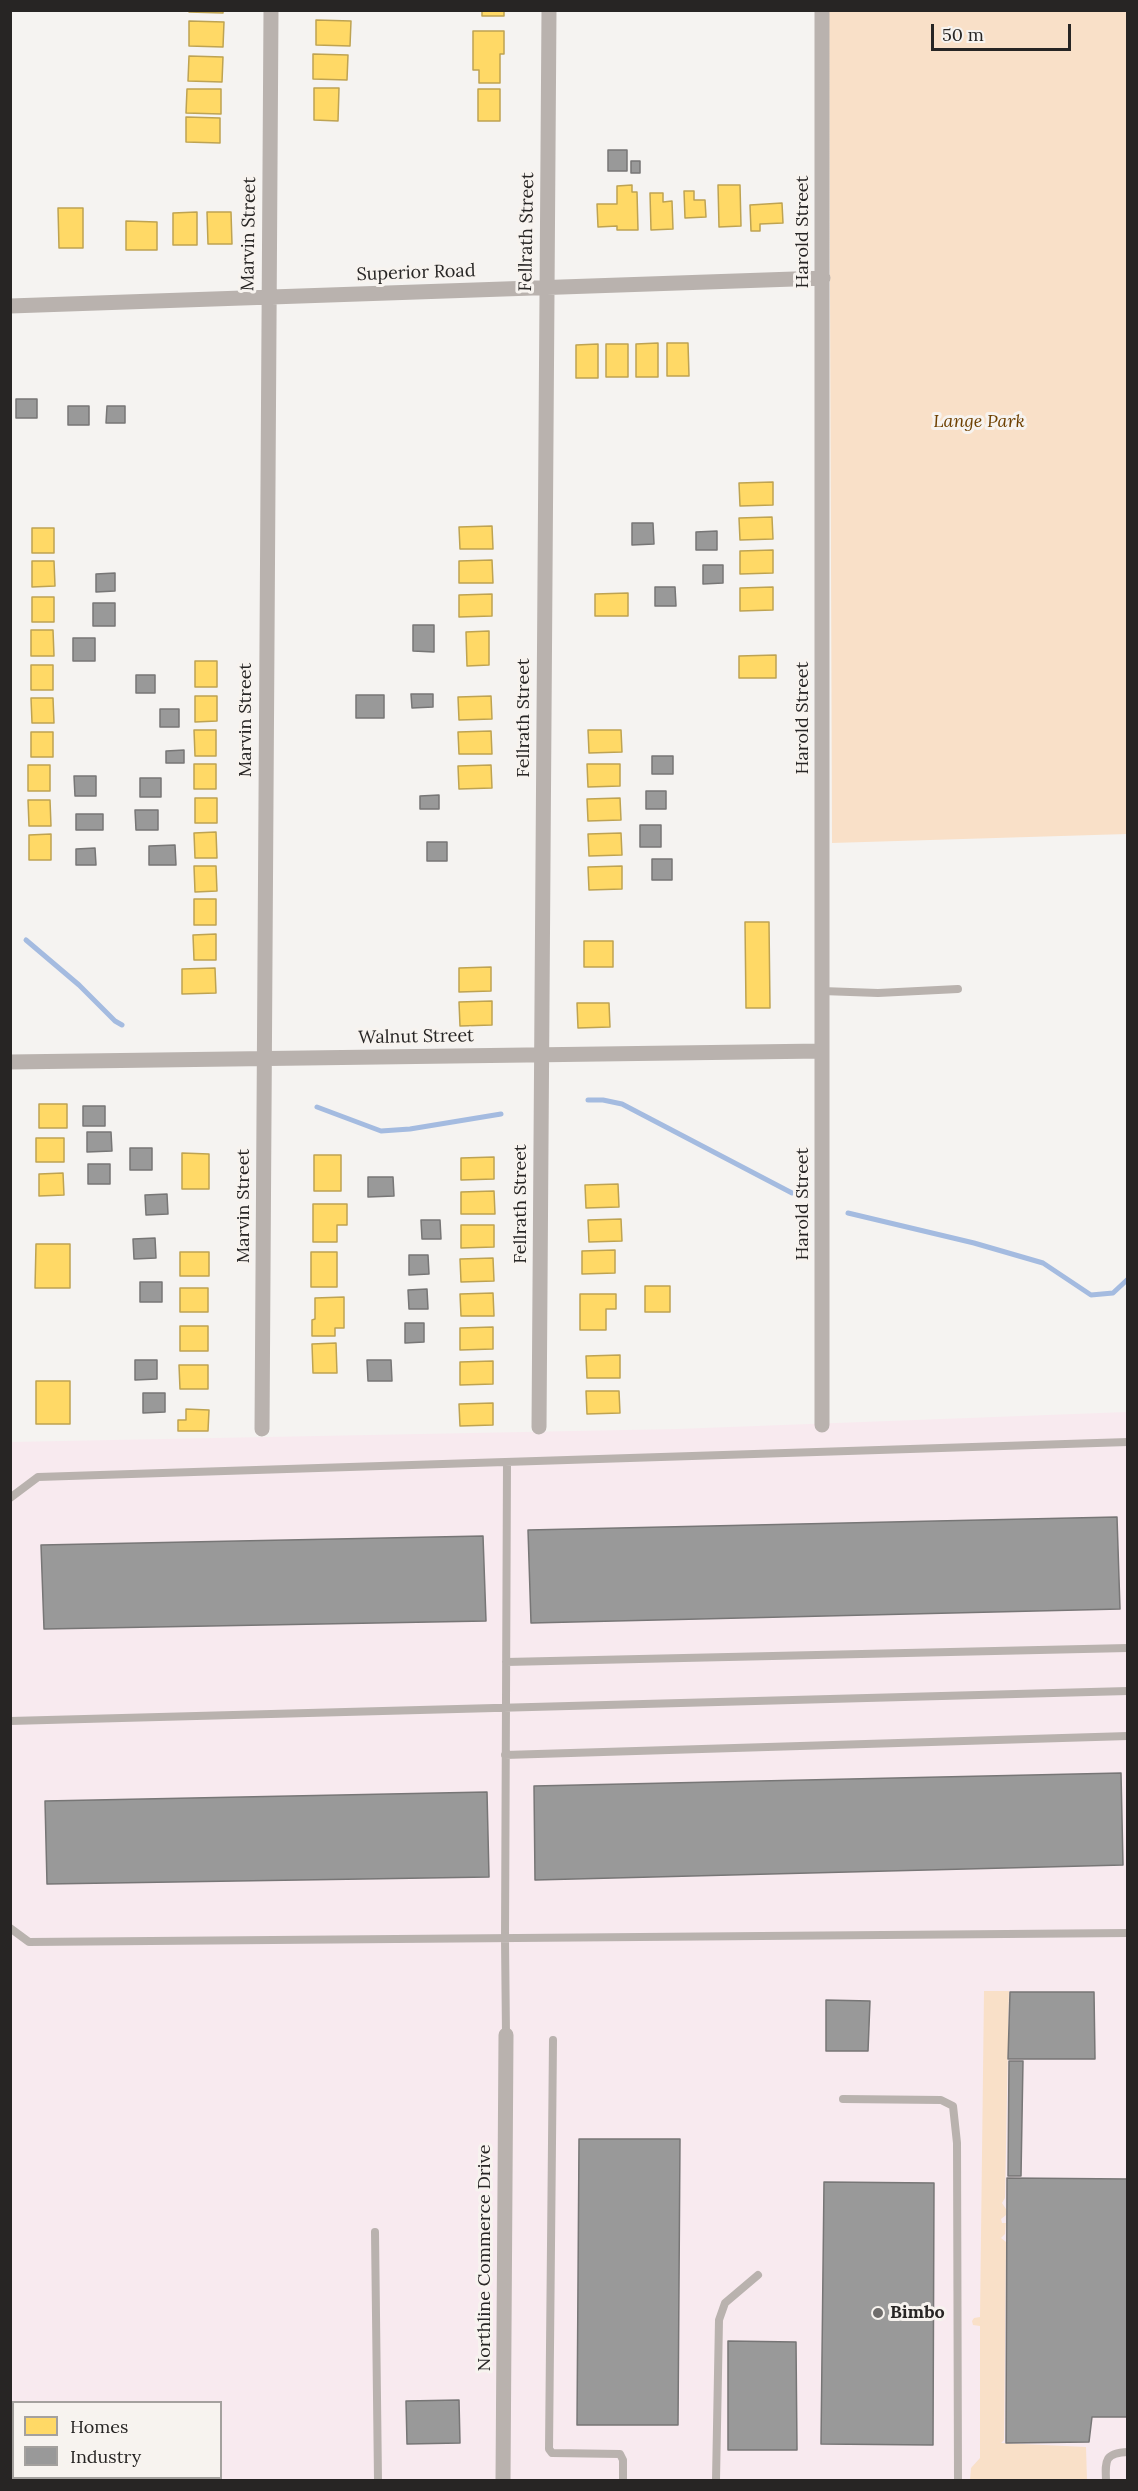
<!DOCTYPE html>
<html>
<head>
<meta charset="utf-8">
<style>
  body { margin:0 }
  #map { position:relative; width:1138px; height:2491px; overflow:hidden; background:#f5f3f1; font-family:Lora,serif }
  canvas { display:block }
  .frame { position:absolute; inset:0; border:12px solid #272524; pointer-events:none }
  .legend { position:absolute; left:12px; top:2401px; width:210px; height:78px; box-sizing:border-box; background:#f7f3ef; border:2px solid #a4a19e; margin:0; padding:8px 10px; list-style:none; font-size:18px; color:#272524 }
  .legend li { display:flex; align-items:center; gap:12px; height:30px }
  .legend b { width:30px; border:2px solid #a4a19e }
  .scale { position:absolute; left:931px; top:24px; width:140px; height:27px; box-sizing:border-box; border:3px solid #272524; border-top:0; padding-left:8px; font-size:18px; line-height:21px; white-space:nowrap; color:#272524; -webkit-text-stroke:4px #f7f3ef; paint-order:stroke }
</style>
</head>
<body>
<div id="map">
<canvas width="1138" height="2491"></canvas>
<div class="frame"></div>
<ul class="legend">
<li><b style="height:16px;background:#ffd966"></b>Homes</li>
<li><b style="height:16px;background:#999"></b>Industry</li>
</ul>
<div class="scale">50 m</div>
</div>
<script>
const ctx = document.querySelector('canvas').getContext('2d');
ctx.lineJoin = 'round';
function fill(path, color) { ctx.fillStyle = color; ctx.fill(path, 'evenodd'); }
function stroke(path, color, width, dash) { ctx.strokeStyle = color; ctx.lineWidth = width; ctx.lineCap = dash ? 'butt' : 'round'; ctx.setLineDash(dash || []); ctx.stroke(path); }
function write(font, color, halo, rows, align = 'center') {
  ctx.font = font + ' Lora,serif'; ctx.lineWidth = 6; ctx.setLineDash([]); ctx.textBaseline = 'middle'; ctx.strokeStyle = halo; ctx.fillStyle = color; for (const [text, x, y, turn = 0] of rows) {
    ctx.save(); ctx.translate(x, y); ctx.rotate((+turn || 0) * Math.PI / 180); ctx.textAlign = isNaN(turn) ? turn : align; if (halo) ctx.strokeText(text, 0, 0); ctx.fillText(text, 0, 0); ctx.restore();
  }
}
fill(new Path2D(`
  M1127,1412V2480H11L10,1442L677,1429ZM14,2402H220V2478H14Z`), '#f8eaef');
fill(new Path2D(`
  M829,11H1127V834L832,843Z
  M984,1991H1009L1005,2198L1002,2203L1006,2209V2215L1001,2219L1002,2223H1006L1005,2234L1001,2238L1006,2242L1004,2440L1001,2443L1086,2447L1087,2480H970L971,2468L980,2458V2326L973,2325L972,2321L974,2318L980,2317Z`), '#f9e0c8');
const homes = new Path2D(`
  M189,10H223V13L189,12Z
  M482,10H504V16H482Z
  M316,20L351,21L350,46L316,45Z
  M189,21L224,22L223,47L189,46Z
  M473,31H504V54H500V83H479V70H473Z
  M313,54L348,55L347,80L313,79Z
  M189,56L223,57L222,82L188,81Z
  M314,88H339L338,121L314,120Z
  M187,89H221V114L186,113Z
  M478,89H500V121H478Z
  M186,117L220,118V143L186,142Z
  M632,185V192H637L638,230H617V226L598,227L597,204H617V186Z
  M718,185H740L741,226L719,227Z
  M684,191H694V200H705L706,217L685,218Z
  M650,193H663V202L672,201L673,229L651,230Z
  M782,203L783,223L760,224V231H751L750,205Z
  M58,208H83V248H59Z
  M197,212V245H173V213Z
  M207,212H231L232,244H208Z
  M126,221L157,222V250H126Z
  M658,343V377H636V344Z
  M667,343H688L689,376H667Z
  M598,344V378H576V345Z
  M606,344H628V377H606Z
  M773,482V505L740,506L739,483Z
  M772,517L773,539L740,540L739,518Z
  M492,526L493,549H460L459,527Z
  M32,528H54V553H32Z
  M773,550V573L740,574V551Z
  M492,560L493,583H459V561Z
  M32,561H54L55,586L32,587Z
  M773,587V610L740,611V588Z
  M628,593V616H595V594Z
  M492,594V616L459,617V595Z
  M32,597H54V622H32Z
  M31,630H53L54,656H31Z
  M489,631V665L467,666L466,632Z
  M776,655V678H739V656Z
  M195,661H217V687H195Z
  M31,665H53V690H31Z
  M195,696H217V721L195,722Z
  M491,696L492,719L459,720L458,697Z
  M31,698H53L54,723H32Z
  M194,730H216V756H195Z
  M588,730H621L622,752L589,753Z
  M491,731L492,754H459L458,732Z
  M31,732H53V757H31Z
  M194,764H216V789H194Z
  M587,764H620V786L588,787Z
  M28,765H50V791H28Z
  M491,765L492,788L459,789L458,766Z
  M195,798H217V823H195Z
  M620,798L621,820L588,821L587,799Z
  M28,800H50L51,826H29Z
  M216,832L217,858H195L194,833Z
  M621,833L622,855L589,856L588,834Z
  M51,834V860H29V835Z
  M194,866H216L217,891L195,892Z
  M622,866V889L589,890L588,867Z
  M194,899H216V925H194Z
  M745,922H769L770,1008H746Z
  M216,934V960H194L193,935Z
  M584,941H613V967H584Z
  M491,967V991L459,992V968Z
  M215,968L216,993L182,994V969Z
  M492,1001V1025L460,1026L459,1002Z
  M577,1003H609L610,1027L578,1028Z
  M39,1104H67V1128H39Z
  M36,1138H64V1162H36Z
  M182,1153L209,1154V1189H182Z
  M314,1155H341V1191H314Z
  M494,1157V1179L461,1180V1158Z
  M63,1173L64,1195L39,1196V1174Z
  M618,1184L619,1207L586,1208L585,1185Z
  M494,1191L495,1214H461V1192Z
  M313,1204H347V1225H337V1242H313Z
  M621,1219L622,1241L589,1242L588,1220Z
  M461,1225H494V1247L461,1248Z
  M36,1244H70V1288H35Z
  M615,1250V1273L582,1274V1251Z
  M180,1252H209V1276H180Z
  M311,1252H337V1287H311Z
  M493,1258L494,1281L461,1282L460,1259Z
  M645,1286H670V1312H645Z
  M180,1288H208V1312H180Z
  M493,1293L494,1316H461L460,1294Z
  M580,1294H616V1309H606V1330H580Z
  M344,1297V1328H335V1336H312V1320L315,1319V1298Z
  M180,1326H208V1351H180Z
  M493,1327V1349L460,1350V1328Z
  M336,1343L337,1373H313L312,1344Z
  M620,1355V1378H587L586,1356Z
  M493,1361V1384L460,1385V1362Z
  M179,1365H208V1389H180Z
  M36,1381H70V1424H36Z
  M586,1391H619L620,1413L587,1414Z
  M493,1403V1425L460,1426L459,1404Z
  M186,1409L209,1410L208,1431H178V1420H186Z`);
fill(homes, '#ffd966');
stroke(homes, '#bea352', 1.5);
const industry = new Path2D(`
  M608,150H627V171H608Z
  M631,161H640V173H631Z
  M16,399H37V418H16Z
  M68,406H89V425H68Z
  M107,406H125V423H106Z
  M632,523H653L654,544L632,545Z
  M717,531V550H696V532Z
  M703,565H723V583L703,584Z
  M115,573V591L96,592V574Z
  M655,587H675L676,606H655Z
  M93,603H115V626H93Z
  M413,625H434V652L413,651Z
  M73,638H95V661H73Z
  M136,675H155V693H136Z
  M411,694H433V707L412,708Z
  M356,695H384V718H356Z
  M160,709H179V727H160Z
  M184,750V763H166V751Z
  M652,756H673V774H652Z
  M74,776H96V796H75Z
  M140,778H161V797H140Z
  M646,791H666V809H646Z
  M439,795V809H420V796Z
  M135,810H158V830H136Z
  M76,814H103V830H76Z
  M640,825H661V847H640Z
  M427,842H447V861H427Z
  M175,845L176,865H149V846Z
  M95,848L96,865H76V849Z
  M652,859H672V880H652Z
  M83,1106H105V1126H83Z
  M87,1132H111L112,1151L87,1152Z
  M130,1148H152V1170H130Z
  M88,1164H110V1184H88Z
  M368,1177H393L394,1196L368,1197Z
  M167,1194L168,1214L146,1215L145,1195Z
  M421,1220H440L441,1239H422Z
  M155,1238L156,1258L134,1259L133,1239Z
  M409,1255H428L429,1274L409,1275Z
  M140,1282H162V1302H140Z
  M427,1289L428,1309H409L408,1290Z
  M405,1323H424V1342L405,1343Z
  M135,1360H157V1379L135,1380Z
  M367,1360H391L392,1381H368Z
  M143,1393H165V1412L143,1413Z
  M1117,1517L1120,1609L531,1623L528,1530Z
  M483,1536L486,1621L44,1629L41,1545Z
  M1121,1773L1123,1865L535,1880L534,1786Z
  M487,1792L489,1877L47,1884L45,1801Z
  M1010,1992H1094L1095,2059H1008Z
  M826,2000L870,2001L868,2051H826Z
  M1009,2061H1023L1021,2176H1008Z
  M579,2139H680L678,2425H577Z
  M1007,2178L1128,2179V2417H1092L1089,2442L1006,2443Z
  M824,2182L934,2183L933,2445L821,2444Z
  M728,2341L796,2342L797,2450H728Z
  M459,2400L460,2443L407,2444L406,2401Z`);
fill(industry, '#999');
stroke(industry, '#777676', 1.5);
stroke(new Path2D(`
  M26,940L79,985L115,1021L122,1025
  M588,1100H603L622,1104L792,1193
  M317,1107L381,1131L410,1129L501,1114
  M848,1213L974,1243L1043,1263L1091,1295L1113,1293L1128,1279`), '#a4bbe0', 5);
stroke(new Path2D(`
  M822,991L878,993L958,989
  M10,1498L38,1477L1128,1442
  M506,1662L1128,1648
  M10,1721L1128,1691
  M505,1755L1128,1736
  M10,1928L29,1942L1128,1933
  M506,2035L505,1939L507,1462
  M553,2040L549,2449L552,2453L620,2454L623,2460V2480
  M843,2099L941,2100L953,2106L957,2143L958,2480
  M375,2232L378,2480
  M716,2480L719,2320L725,2303L758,2275
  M1106,2480C1105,2460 1105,2453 1128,2452`), '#b9b2ae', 8);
stroke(new Path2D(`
  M10,306L823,278
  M10,1062L822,1051
  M822,1425V10
  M539,1427L549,10
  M262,1429L271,10
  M503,2480L506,2035`), '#b9b2ae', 15);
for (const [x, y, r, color] of [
  [878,2313,6,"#6f6d6c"]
]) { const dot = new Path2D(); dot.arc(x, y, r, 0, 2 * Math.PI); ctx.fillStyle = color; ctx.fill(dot); stroke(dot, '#f7f3ef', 2); }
write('18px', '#272524', '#f7f3ef', [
  ["Fellrath Street",527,232,-89],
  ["Harold Street",803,232,-90],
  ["Marvin Street",249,234,-89],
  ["Superior Road",416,273,-2],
  ["Fellrath Street",524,718,-90],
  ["Harold Street",803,718,-90],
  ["Marvin Street",246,720,-90],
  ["Walnut Street",416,1037,-1],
  ["Fellrath Street",521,1204,-90],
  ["Harold Street",803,1204,-90],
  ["Marvin Street",244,1206,-90],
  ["Northline Commerce Drive",485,2258,-90]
]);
write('italic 18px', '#6e4001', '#f7f3ef', [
  ["Lange Park",979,422]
]);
write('bold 18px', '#272524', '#f7f3ef', [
  ["Bimbo",890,2313]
], 'left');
</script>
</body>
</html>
